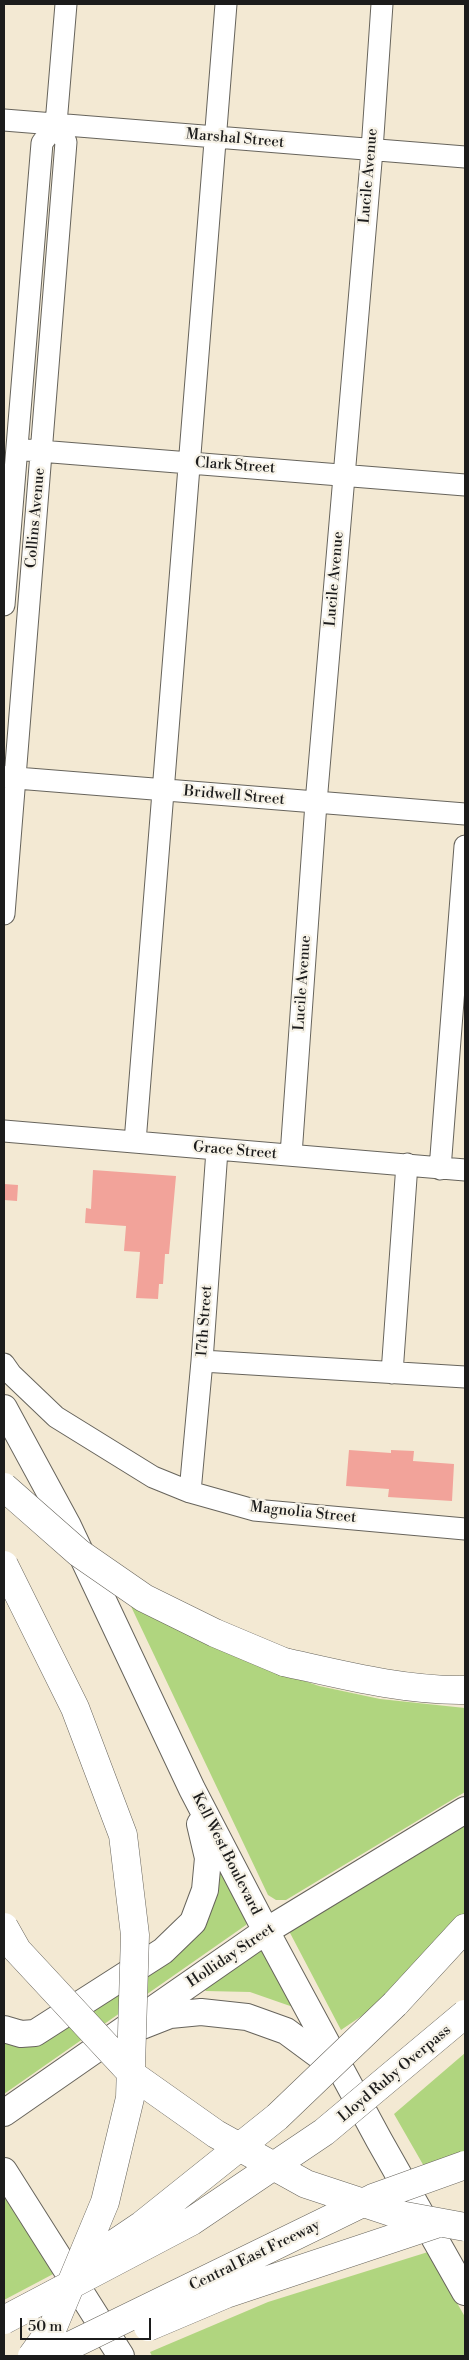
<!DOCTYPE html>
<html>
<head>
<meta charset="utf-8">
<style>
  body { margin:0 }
  #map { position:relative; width:469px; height:2360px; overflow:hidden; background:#f3e9d3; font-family:"Libre Bodoni",serif }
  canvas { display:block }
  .frame { position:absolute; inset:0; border:5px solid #1c1c1c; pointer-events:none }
  .scale { position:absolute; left:20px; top:2318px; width:131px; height:22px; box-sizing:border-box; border:2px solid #1c1c1c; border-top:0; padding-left:6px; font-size:15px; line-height:18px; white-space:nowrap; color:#1c1c1c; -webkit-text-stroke:4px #f7f3e8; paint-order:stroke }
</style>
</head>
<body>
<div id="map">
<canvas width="469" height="2360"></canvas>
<div class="frame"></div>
<div class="scale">50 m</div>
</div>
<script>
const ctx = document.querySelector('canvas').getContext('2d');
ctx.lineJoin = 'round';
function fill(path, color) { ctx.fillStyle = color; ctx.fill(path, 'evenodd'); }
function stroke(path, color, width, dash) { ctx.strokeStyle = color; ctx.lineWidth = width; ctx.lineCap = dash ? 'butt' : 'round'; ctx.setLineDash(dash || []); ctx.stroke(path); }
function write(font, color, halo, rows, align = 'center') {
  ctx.font = font + ' "Libre Bodoni",serif'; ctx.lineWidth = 4.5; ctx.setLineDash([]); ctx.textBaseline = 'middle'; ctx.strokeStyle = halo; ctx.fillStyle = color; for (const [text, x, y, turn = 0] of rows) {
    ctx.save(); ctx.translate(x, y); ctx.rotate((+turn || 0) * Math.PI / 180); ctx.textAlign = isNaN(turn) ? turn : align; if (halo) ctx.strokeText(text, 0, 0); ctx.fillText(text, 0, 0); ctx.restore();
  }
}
fill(new Path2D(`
  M127,1598L273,1670L319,1686L380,1699L465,1708V1792L286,1900H276L268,1895Z
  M465,1822V1919L397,1992L341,2030L289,1931Z
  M215,1863L249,1920L246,1925L4,2094V2040L183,1947Z
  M264,1947L293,2007L250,1992L206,1991L203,1988Z
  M465,2053V2155L425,2168L394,2114Z
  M4,2181L57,2272L4,2300Z
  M428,2252L465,2317V2356H152L150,2352L268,2302Z`), '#b0d57f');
fill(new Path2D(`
  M93,1170L176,1176L169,1254H165L163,1284H159L158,1299L136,1298L140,1252L124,1251L126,1226L85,1223L86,1208L91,1209Z
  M4,1184L18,1185L17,1201L4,1200Z
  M349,1450L391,1453V1450L414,1451L413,1461L454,1464L452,1501L388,1497L389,1489L346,1486Z`), '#f2a39a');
const minor = new Path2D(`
  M4,120L465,157
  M27,450L465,485
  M4,605L42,143L56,124L66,4
  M4,777L465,814
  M4,914L66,142L56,124
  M4,1131L465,1170
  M135,1142L226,4
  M291,1155L316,803L372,150L382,4
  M440,1169L465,846
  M202,1361L465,1377
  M4,1364L11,1374L56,1417L153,1477L190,1492L254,1510L465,1529
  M392,1373L407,1164
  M190,1492L202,1361L217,1150`);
const major = new Path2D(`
  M4,1408L68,1526L192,1789L266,1931L379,2140L465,2292
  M142,2026L170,2015L201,2012L247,2017L286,2031L336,2068
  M4,2029L21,2034L35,2033L163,1951L193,1922L205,1890L208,1858L200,1824
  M4,2113L266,1931L465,1810
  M4,2171L121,2356`);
const highway = new Path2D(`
  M284,1662C343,1675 404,1691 465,1690
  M395,2004L465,1928`);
stroke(minor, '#67645c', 23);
stroke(major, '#67645c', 28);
stroke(highway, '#67645c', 29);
stroke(minor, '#fff', 21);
stroke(major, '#fff', 26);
stroke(highway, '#fff', 28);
const highwayBridge = new Path2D(`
  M4,1487L79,1553L144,1598L215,1633L284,1662
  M4,1565L75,1708L123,1835L135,1935L130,2098L105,2202L53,2327L32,2356
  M4,1927L17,1950L134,2076L216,2134L306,2184L400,2215L465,2227
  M105,2250L142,2225L277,2117L395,2004
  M4,2320L192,2221L324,2132L465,2014
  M148,2327L226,2294L436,2224
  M49,2356L373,2198L465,2165`);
stroke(highwayBridge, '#67645c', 29, []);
stroke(highwayBridge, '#fff', 28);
write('15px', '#1c1c1c', '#f7f3e8', [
  ["Marshal Street",235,139,5],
  ["Lucile Avenue",369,176,-85],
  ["Clark Street",235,466,4],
  ["Collins Avenue",36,518,-85],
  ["Lucile Avenue",335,579,-85],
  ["Bridwell Street",234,796,5],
  ["Lucile Avenue",303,983,-86],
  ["Grace Street",235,1151,5],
  ["17th Street",205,1321,-86],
  ["Magnolia Street",303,1513,6],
  ["Kell West Boulevard",226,1854,63],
  ["Holliday Street",231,1956,-34],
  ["Lloyd Ruby Overpass",395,2074,-40],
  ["Central East Freeway",255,2256,-26]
]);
</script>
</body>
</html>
